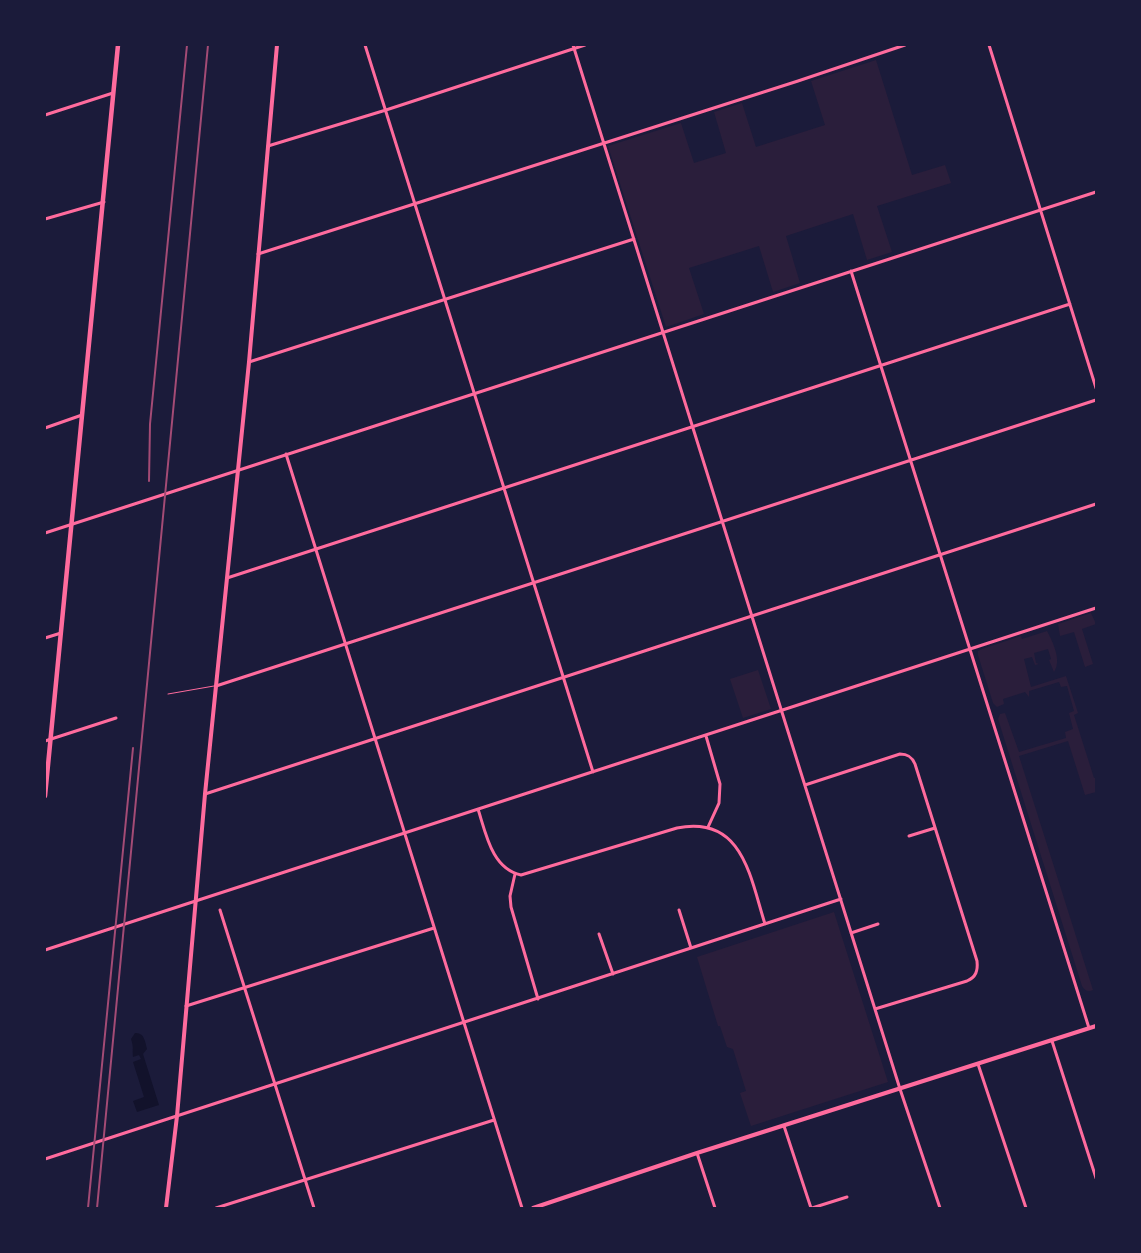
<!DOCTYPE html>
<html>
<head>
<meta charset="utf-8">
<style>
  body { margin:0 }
  #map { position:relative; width:1141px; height:1253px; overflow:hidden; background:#1b1b3a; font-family:"Work Sans",sans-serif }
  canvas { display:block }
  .frame { position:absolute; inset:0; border:46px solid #1b1b3a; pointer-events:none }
</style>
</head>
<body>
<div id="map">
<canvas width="1141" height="1253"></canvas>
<div class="frame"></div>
</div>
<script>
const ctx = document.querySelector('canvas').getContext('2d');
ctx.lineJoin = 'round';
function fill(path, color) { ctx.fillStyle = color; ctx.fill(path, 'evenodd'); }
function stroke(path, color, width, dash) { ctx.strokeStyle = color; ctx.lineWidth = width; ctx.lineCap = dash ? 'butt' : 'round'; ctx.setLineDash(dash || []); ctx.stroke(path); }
fill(new Path2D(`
  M876,60L912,175L945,165L951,183L877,206L892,252L867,260L853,214L786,236L800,283L773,292L759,246L689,268L704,314L666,327L608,146L681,123L694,163L726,153L714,112L742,103L756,147L825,125L811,81Z
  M1091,613L1096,624L1082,629L1093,664L1085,667L1074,632L1060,636L1058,624Z
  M1047,631C1053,642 1062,661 1054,672L1049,660L1051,659L1048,649L1034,653L1036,663L1039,664L1035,665L1032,657L1024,659L1031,687L1066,676L1078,713L1074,715L1094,778H1096V792L1085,795L1068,741L1019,756L1093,990C1088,992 1085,991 1082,986L998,719L1000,714L1005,713L1019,752L1066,738L1065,732L1073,729L1069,713L1074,711L1067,686L1061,687L1059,682L1029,691V697L1025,692L1003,699L1004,704L997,707L993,703L978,655V651L982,649L1021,636L1022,639Z
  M758,670L771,709L743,718L730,679Z
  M834,912L888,1082L751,1126L740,1093L746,1091L733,1049L727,1047L720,1026H718L697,957Z`), '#2a1e3b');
fill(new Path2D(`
  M135,1033C144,1032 145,1041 147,1049L143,1054L159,1105L137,1112L133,1101L144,1097L133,1062L141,1059L139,1055L133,1057C132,1050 134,1048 131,1039Z`), '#12122b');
stroke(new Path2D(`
  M168,694L214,686`), '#ff6b9d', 1);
stroke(new Path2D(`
  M365,45L593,772
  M573,45L900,1089L940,1208
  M989,45L1096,388
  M45,115L113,93
  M268,146L386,110L585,45
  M45,219L104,202
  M258,254L798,81L905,45
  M851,271L1089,1028
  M249,362L634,239
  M45,428L82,415
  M286,454L522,1208
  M45,533L1096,192
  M227,578L1070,304
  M45,638L61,633
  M216,686L1096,400
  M706,736L720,784L719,803L708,827
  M45,741L116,718
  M805,785L900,754C908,754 912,757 915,764L977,961C978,971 976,977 967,981L875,1009
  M205,794L1096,504
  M478,809C486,834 492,869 521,875L677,828C743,815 750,877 765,924
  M909,836L935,828
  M515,874L510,896L511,907L538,999
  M220,910L314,1208
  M679,910L691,948
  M851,933L878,924
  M599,934L613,974
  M45,950L1096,608
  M186,1006L434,928
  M1052,1041L1096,1178
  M978,1064L1026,1208
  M784,1126L811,1208
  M697,1153L715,1208
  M45,1159L841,899
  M216,1208L494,1120
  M812,1208L847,1197`), '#ff6b9d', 3);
stroke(new Path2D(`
  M166,1208L177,1116L205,794L249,362L277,45
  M533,1208L697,1153L1096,1026`), '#ff6b9d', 4);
stroke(new Path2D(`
  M45,796L118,45`), '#ff6b9d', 4.5);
stroke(new Path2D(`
  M149,481L150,424L187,45
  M88,1208L133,748
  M97,1208L208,45`), '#a44b75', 2);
</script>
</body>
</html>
